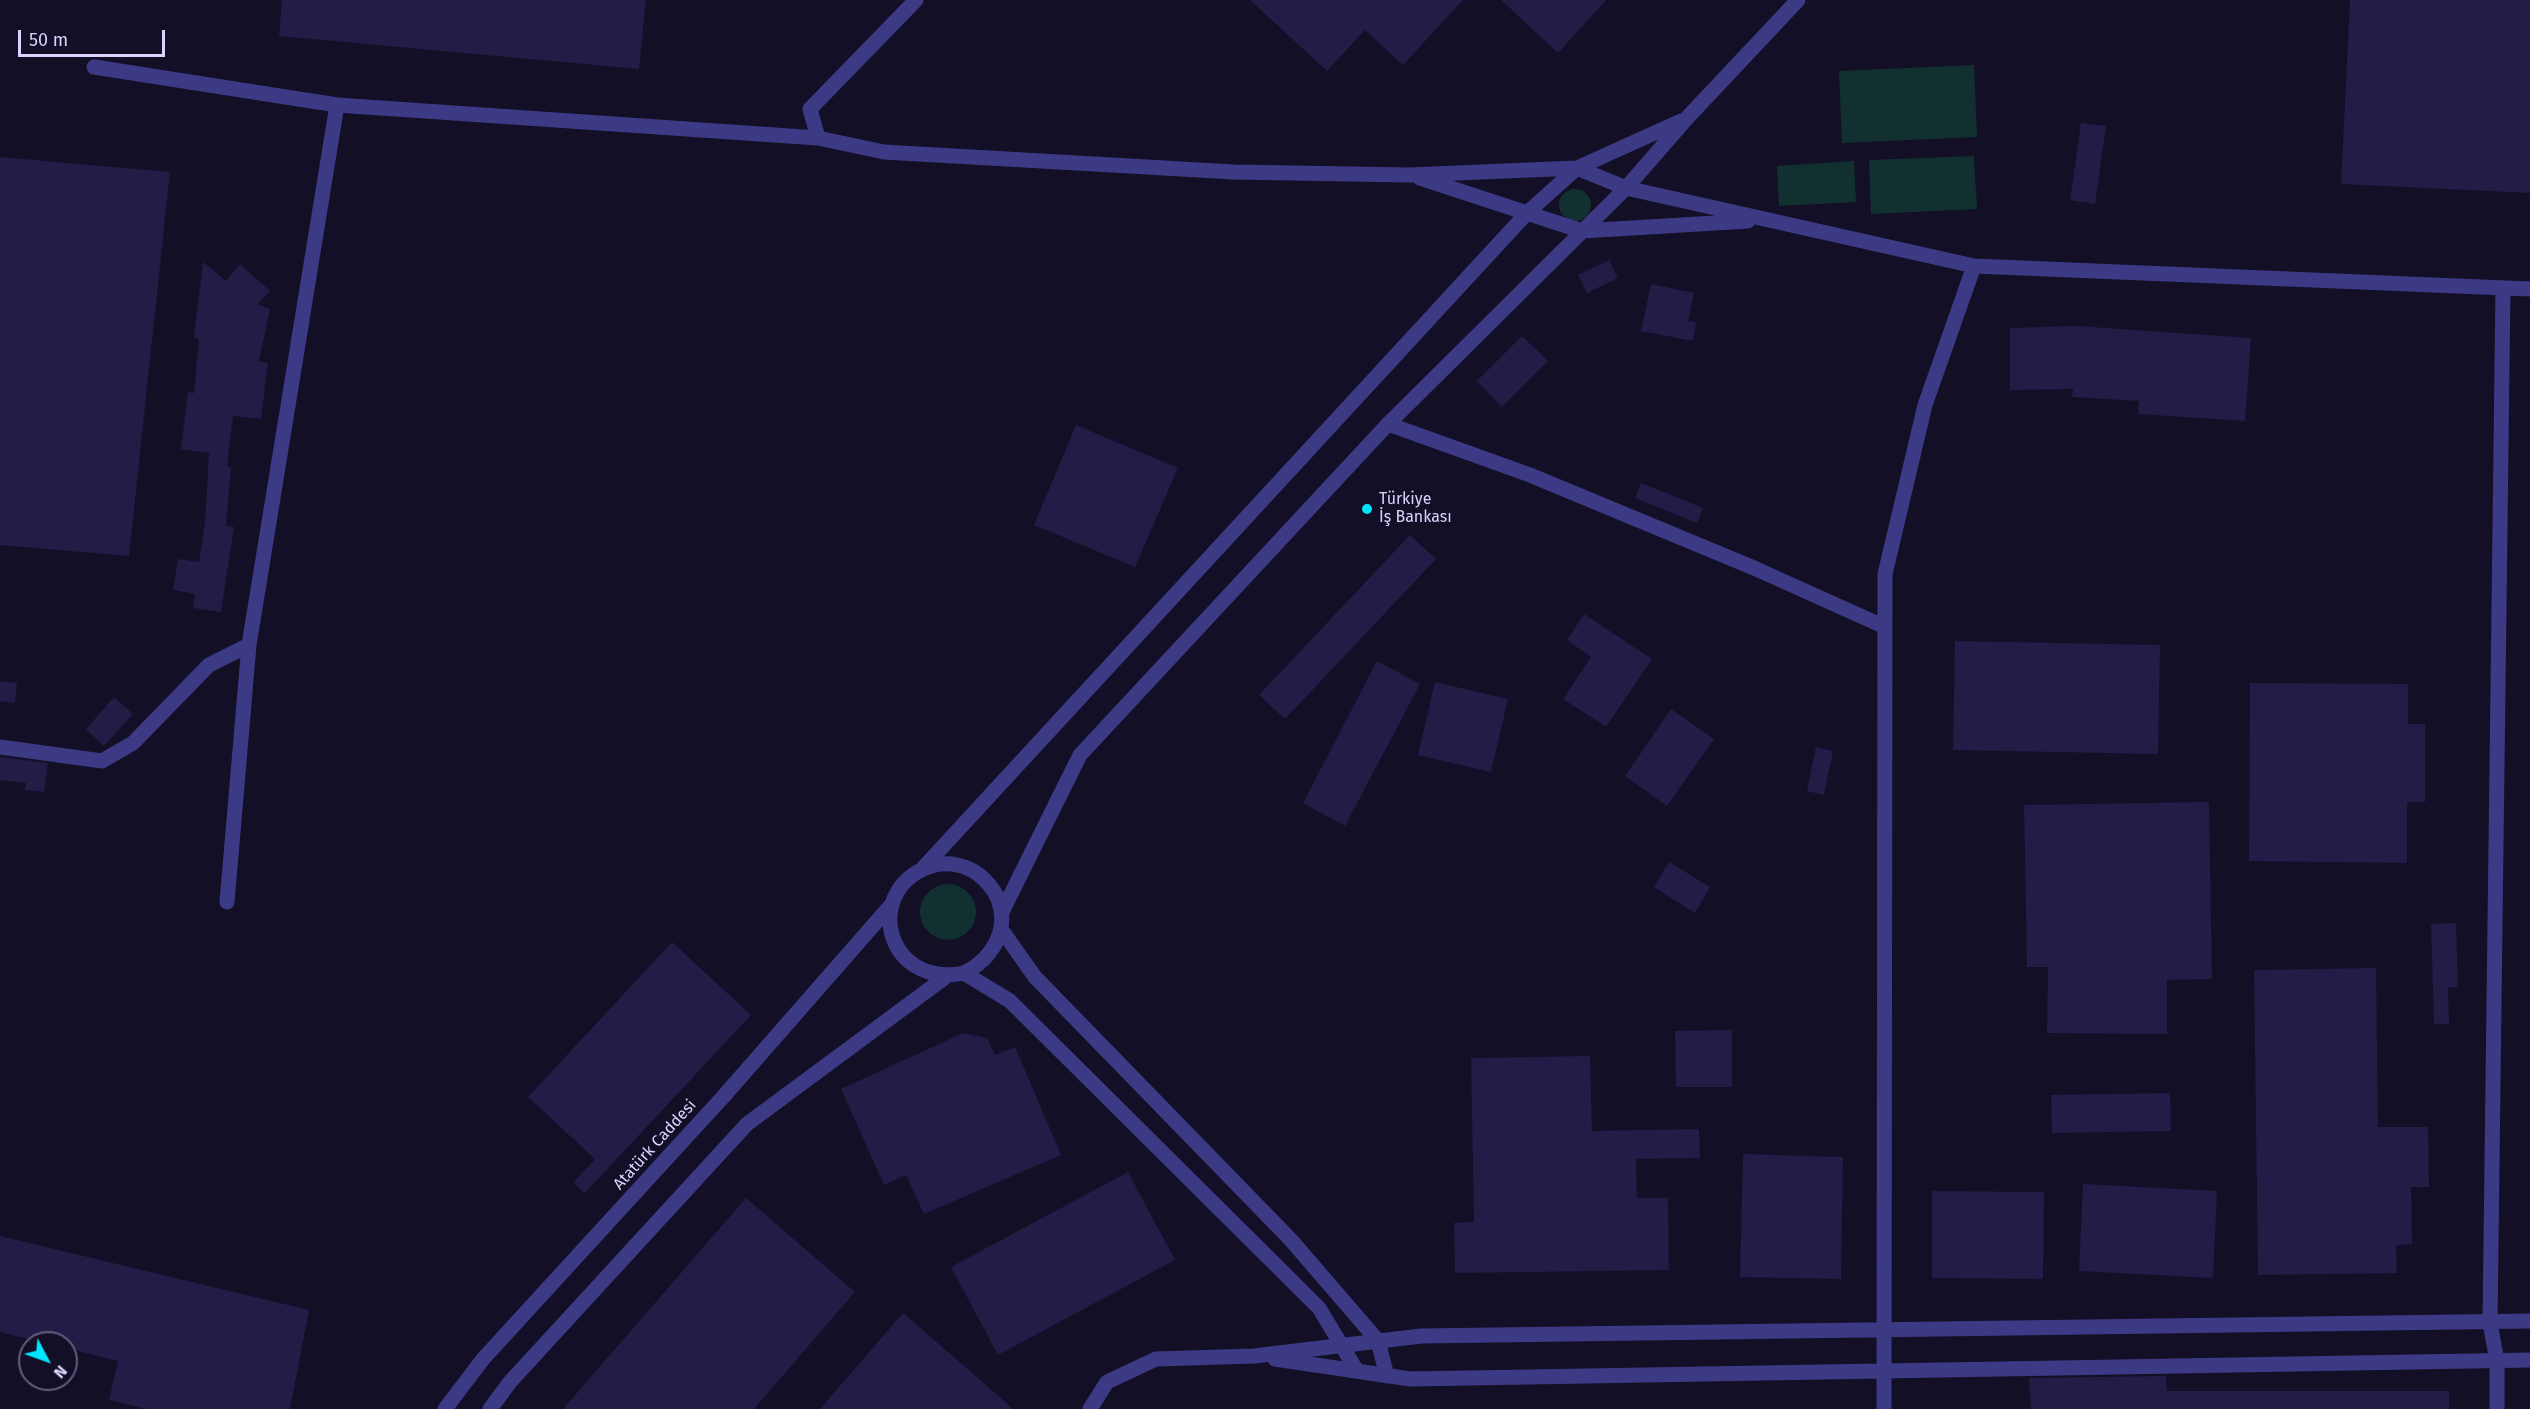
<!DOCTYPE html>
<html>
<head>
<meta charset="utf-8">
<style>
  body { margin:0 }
  #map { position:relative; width:2530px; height:1409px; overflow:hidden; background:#130f26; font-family:"Fira Sans",sans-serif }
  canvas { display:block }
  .north { position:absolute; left:18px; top:1331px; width:60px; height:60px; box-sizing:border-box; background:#130f26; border:2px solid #625e7d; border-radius:50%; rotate:131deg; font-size:16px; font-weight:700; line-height:24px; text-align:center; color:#d9d4ff }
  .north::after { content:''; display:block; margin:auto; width:21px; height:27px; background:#00e5ff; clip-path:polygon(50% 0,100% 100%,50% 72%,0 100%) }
  .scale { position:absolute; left:18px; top:30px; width:147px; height:27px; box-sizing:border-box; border:3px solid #d9d4ff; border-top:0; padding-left:8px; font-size:18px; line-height:21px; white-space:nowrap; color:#d9d4ff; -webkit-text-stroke:4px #130f26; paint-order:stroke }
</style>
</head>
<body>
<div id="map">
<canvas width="2530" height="1409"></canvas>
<div class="north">N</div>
<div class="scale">50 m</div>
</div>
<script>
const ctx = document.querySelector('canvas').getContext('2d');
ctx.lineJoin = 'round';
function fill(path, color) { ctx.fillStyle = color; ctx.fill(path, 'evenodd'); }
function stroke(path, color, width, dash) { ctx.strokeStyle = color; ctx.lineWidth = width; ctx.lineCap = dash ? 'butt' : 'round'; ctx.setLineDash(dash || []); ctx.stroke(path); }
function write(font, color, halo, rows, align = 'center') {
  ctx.font = font + ' "Fira Sans",sans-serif'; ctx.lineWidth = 4.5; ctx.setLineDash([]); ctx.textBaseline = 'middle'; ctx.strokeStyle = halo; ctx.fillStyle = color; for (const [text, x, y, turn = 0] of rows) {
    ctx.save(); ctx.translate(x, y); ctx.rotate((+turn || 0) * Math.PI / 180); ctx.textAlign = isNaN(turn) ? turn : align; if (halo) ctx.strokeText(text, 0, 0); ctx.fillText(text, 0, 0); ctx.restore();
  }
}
fill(new Path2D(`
  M1974,65L1977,137L1842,143L1839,71Z
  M1974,156L1977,209L1871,214L1869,160Z
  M1854,161L1856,202L1779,206L1777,166Z
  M1559 205a16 16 0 1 1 32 0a16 16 0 1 1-32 0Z
  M920 912a28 28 0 1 1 56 0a28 28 0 1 1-56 0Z`), '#12302f');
fill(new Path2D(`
  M282,0H646L639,69L279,36Z
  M1250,0H1463L1403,65L1365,30L1327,71Z
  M1501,0H1606L1558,53Z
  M2350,0H2530V193L2341,184Z
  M2081,123L2106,126L2095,204L2070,200Z
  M0,157L170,172L129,556L0,545Z
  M1609,260L1618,278L1587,293L1578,275Z
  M203,262L226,281L240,264L270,291L258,304L270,309L259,361L268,363L261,419L233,416L227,467H231L226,526L234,527L221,612L193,608L195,594L173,590L178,559L199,562L205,523L209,453L181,449L188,392L194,393L199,339L194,338Z
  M1651,284L1694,293L1688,321L1696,322L1693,341L1641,331Z
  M2077,326L2251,338L2245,421L2138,414L2139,401L2072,397L2073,389L2010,390V328Z
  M1522,336L1548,361L1502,407L1477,381Z
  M1076,425L1178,468L1135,567L1034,525Z
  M1641,483L1703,508L1697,523L1635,498Z
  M1410,535L1436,559L1285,719L1259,695Z
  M1584,614L1652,659L1606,727L1563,699L1591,657L1567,640Z
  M1955,641L2160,645L2158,754L1953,750Z
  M1377,661L1420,684L1345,826L1303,803Z
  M0,681L17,683L15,703L0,701Z
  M1435,682L1508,699L1491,772L1418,755Z
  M2250,683L2408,684V724H2425V802H2407V863L2249,861Z
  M114,697L133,714L104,746L86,729Z
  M1671,709L1714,739L1667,806L1625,776Z
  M1816,747L1833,751L1824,795L1807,791Z
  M0,757L48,763L44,792L25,790L26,783L0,780Z
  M2209,802L2212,979L2167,980V1034L2047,1033L2048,967H2027L2024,805Z
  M1669,862L1710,887L1695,913L1654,887Z
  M2456,923L2458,987H2448L2449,1024H2434L2431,924Z
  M672,942L751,1015L585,1193L573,1183L595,1159L528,1097Z
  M2376,968L2378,1127H2428L2429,1187H2411L2412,1244L2396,1245L2397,1273L2258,1275L2254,970Z
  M1732,1030V1087H1676L1675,1031Z
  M963,1033L987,1038L995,1055L1015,1047L1061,1155L924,1214L906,1175L884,1185L841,1089Z
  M1590,1056L1592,1131L1699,1129L1700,1158L1636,1159L1637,1198H1668L1669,1270L1455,1273L1454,1223L1474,1222L1471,1058Z
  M2170,1093L2171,1131L2052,1133L2051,1095Z
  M1743,1154L1843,1157L1841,1279L1740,1277Z
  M1128,1172L1175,1260L998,1355L951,1267Z
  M2083,1184L2217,1191L2213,1278L2079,1271Z
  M1932,1191L2044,1192L2043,1279L1932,1278Z
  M746,1198L855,1292L754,1409H563Z
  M0,1236L309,1310L290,1409H147L109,1400L118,1361L66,1348V1343H44L0,1332Z
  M903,1313L986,1385L1013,1409H820Z
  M2166,1376L2167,1391H2449V1409H2031L2029,1378Z`), '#241b47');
stroke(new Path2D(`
  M916,0L810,109L818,138L884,152L1234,172L1409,175L1577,168L1626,188L1974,266L2530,289
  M94,67L337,105L818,138
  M1420,178L1582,231L1748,221
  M1388,424L1530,475L1754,568L1885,627
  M0,747L102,761L133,743L209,665L249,645
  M923,868L1527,213L1577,168L1681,121
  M227,902L249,645L337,105
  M1002,912L1080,755L1388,424L1626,188L1687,118L1798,0
  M1001,929L1035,977L1291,1240L1378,1341L1387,1376
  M964,973C1005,953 1017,904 978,874C966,865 949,862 935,865C862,884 882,989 964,973L1010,1001L1319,1308L1357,1371
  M1275,1359L1410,1379L2530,1360
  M445,1409L483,1359L723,1097L892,904
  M490,1409L510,1382L747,1124L947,976
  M1090,1409L1107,1382L1156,1359L1254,1356L1421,1336L2530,1321
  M1884,1409L1885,574L1925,405L1974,266
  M2497,1409V1361L2490,1323L2503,288`), '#3d3a85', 15);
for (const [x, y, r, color] of [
  [1367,509,6,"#00e5ff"]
]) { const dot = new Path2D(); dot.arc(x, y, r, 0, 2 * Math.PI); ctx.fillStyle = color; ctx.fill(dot); stroke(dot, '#130f26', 2); }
write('16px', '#d9d4ff', '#130f26', [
  ["Türkiye",1379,500],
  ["İş Bankası",1379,518]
], 'left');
write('16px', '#d9d4ff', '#130f26', [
  ["Atatürk Caddesi",655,1145,-48]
]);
</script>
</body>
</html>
